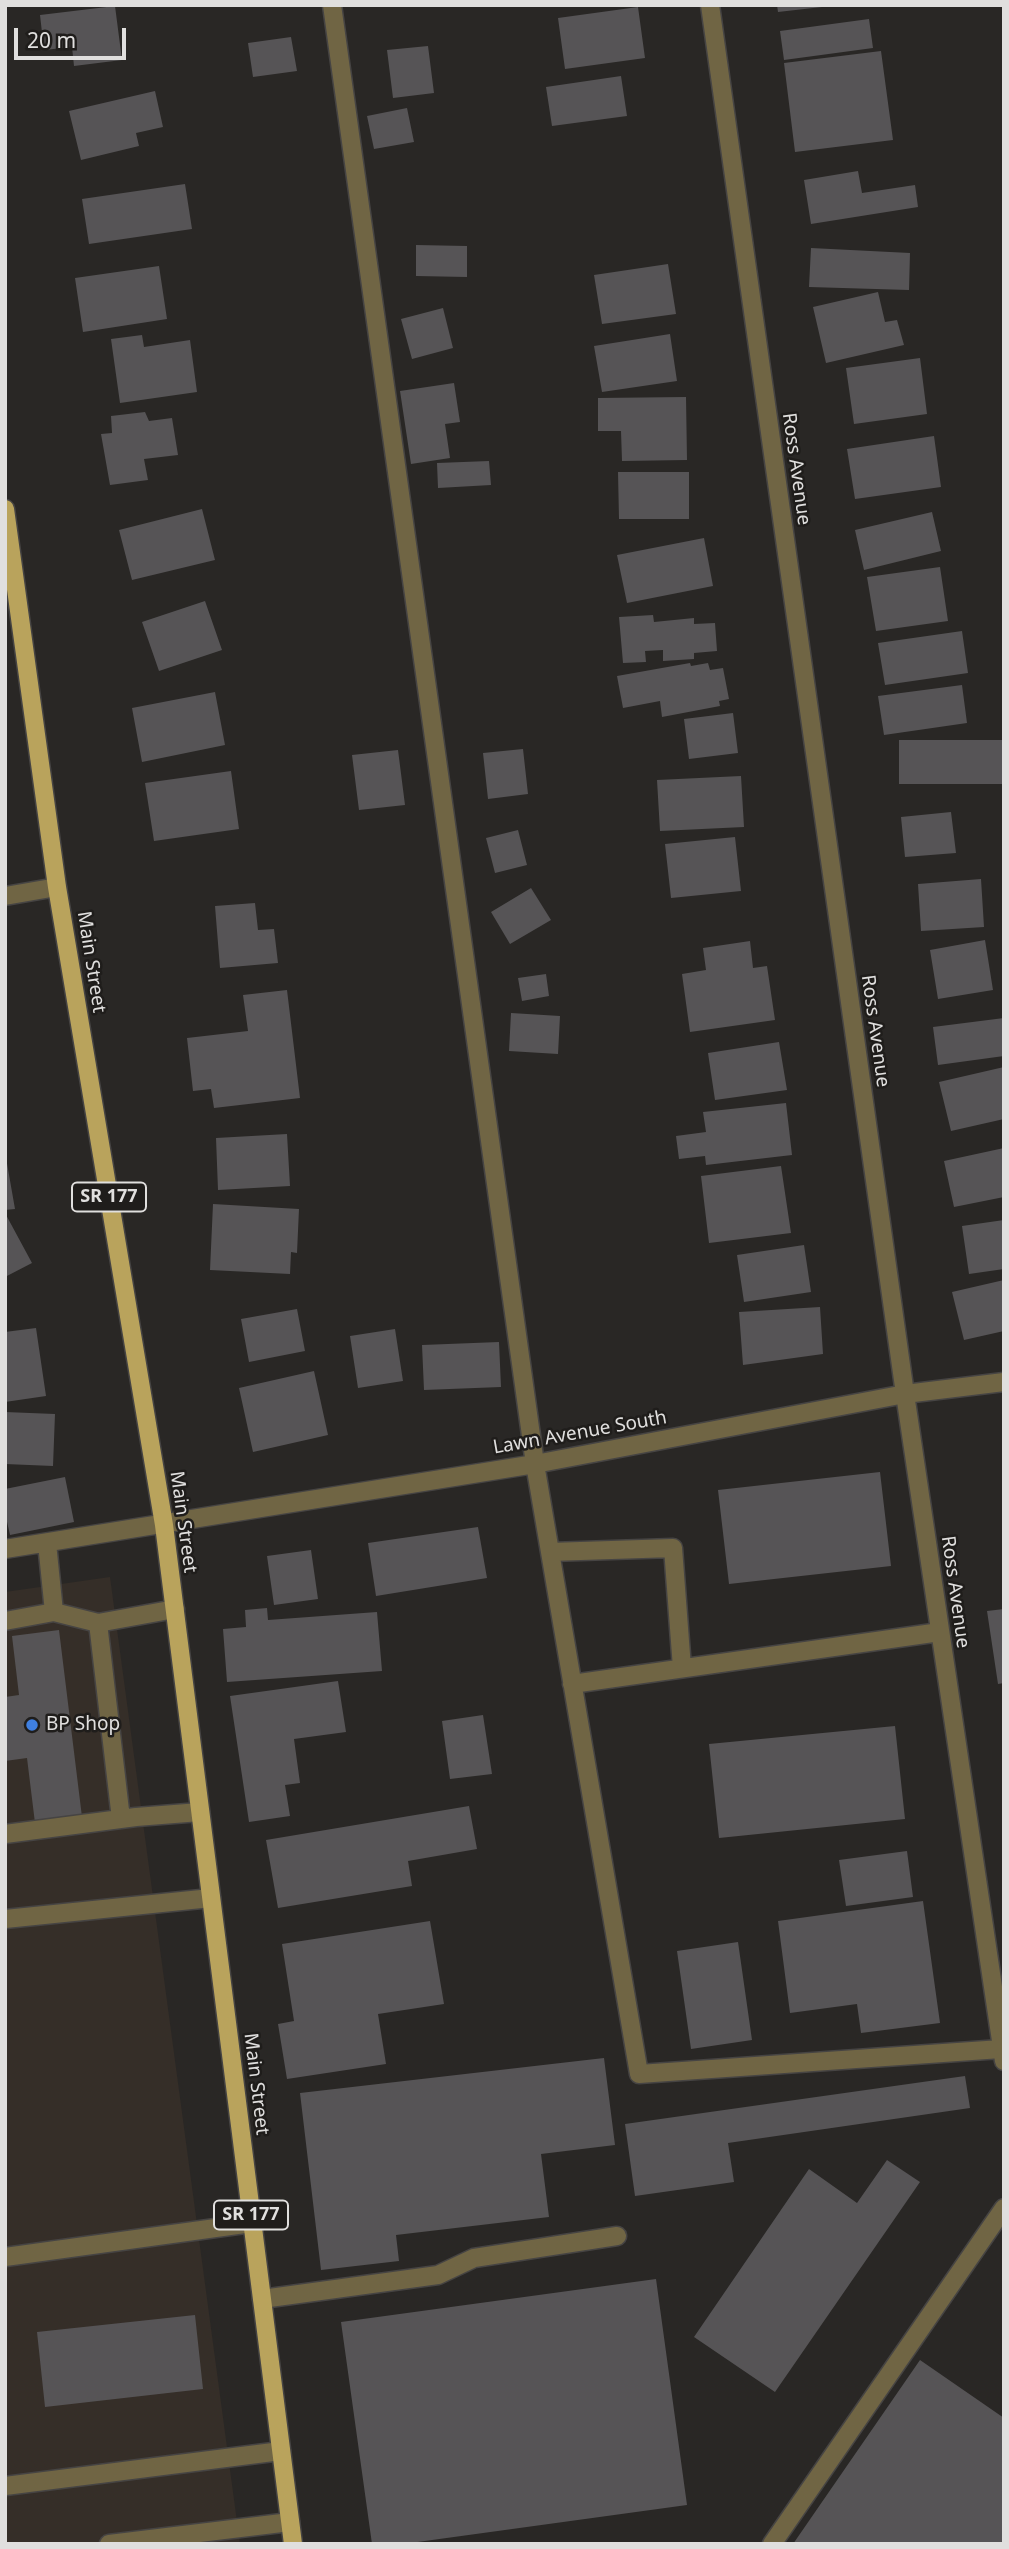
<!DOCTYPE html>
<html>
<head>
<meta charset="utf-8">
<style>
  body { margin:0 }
  #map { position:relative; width:1009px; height:2549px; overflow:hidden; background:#292725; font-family:"Noto Sans",sans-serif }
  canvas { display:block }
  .frame { position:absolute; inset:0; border:7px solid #e0dfde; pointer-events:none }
  .scale { position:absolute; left:14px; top:28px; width:112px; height:32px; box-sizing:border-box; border:4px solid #e0dfde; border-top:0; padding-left:9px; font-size:21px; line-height:24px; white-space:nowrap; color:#e0dfde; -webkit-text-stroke:5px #1f1d1b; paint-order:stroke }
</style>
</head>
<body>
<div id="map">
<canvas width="1009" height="2549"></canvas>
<div class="frame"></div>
<div class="scale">20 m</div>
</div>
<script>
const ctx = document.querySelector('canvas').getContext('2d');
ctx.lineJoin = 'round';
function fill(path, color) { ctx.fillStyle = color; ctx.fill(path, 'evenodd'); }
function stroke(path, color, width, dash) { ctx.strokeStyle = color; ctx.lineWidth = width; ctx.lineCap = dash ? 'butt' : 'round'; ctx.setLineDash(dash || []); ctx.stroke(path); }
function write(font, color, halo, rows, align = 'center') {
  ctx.font = font + ' "Noto Sans",sans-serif'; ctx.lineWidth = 5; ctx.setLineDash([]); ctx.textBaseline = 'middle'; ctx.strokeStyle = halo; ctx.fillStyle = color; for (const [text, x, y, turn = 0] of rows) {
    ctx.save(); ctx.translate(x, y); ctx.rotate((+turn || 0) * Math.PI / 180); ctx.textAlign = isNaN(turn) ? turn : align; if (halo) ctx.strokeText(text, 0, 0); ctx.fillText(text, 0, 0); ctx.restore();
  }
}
fill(new Path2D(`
  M110,1577L240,2544H5V1592Z`), '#352e28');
fill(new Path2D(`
  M777,5H822V7L778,12Z
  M115,6L122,60L74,66L72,47L44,50L40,15Z
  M638,7L645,58L565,69L558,18Z
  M869,19L873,48L784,60L780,31Z
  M291,37L297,71L253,77L248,43Z
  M428,46L434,93L393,98L387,50Z
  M881,51L893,140L795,152L784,63Z
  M621,76L627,116L552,126L546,87Z
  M155,91L163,127L136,133L139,146L81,160L69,111Z
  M407,108L414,142L374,149L367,116Z
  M858,171L862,193L915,185L918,207L811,224L804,180Z
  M185,184L192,229L89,244L82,199Z
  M416,245L467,246V277L416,276Z
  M811,248L910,253L909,290L809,287Z
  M668,264L676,314L602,324L594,275Z
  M159,266L167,319L83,332L75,278Z
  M878,292L885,322L897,320L904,345L826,363L813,307Z
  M443,308L453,348L412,359L401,319Z
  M670,334L677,381L602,392L594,346Z
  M142,335L144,347L190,340L197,392L120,403L111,339Z
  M920,358L927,414L854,424L846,368Z
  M454,383L460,422L445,424L450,458L411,464L400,391Z
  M686,397L687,460L622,461L621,431H598V398Z
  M145,412L149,421L172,418L178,455L144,459L148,480L110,485L101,434L112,433L111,416Z
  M934,436L941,487L855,499L847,449Z
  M489,461L491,485L438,488L437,463Z
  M618,472H689V519H619Z
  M202,509L215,560L132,580L119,530Z
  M932,512L941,551L864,570L855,530Z
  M704,538L713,586L627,603L617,555Z
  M940,567L948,621L876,631L867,577Z
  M205,601L222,650L159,671L142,622Z
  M653,615L654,622L694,618V624L715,623L717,651L694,653V659L663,661V650L645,651L646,662L623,663L619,617Z
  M962,631L968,673L885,685L878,643Z
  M690,663L691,666L708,663L710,670L723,668L729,699L719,701L720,706L662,717L660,701L623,708L617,676Z
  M962,685L967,723L884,735L878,696Z
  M215,692L225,745L142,762L132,708Z
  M733,713L738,753L689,759L684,719Z
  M899,740H1004V784H899Z
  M523,749L528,794L488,799L483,753Z
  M398,750L405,805L359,810L352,755Z
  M231,771L239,829L154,841L145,783Z
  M741,776L744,827L660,831L657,780Z
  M951,812L956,853L905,857L901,817Z
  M518,830L527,865L495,873L486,838Z
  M735,837L741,891L671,898L665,844Z
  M981,879L984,927L921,931L918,884Z
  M531,888L551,920L510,944L491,912Z
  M255,903L258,930L274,929L278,963L220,968L215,906Z
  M985,940L993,990L938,999L930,950Z
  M750,941L753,968L767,966L775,1020L690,1032L682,974L706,970L703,948Z
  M546,974L549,996L522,1001L518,978Z
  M287,990L300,1098L214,1108L211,1089L193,1091L187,1038L248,1031L243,995Z
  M511,1013L560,1016L558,1054L509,1051Z
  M1004,1018V1056L938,1065L933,1027Z
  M779,1042L787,1090L715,1100L708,1053Z
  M1004,1067V1119L951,1131L939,1082Z
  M786,1103L792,1155L706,1165L705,1156L679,1159L676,1136L706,1132L703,1112Z
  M287,1134L290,1186L218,1190L216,1138Z
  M1004,1148V1197L954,1207L944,1161Z
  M5,1152L15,1209L5,1210Z
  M781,1166L791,1233L709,1243L701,1176Z
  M213,1204L299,1209L297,1253L291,1252L290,1274L210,1270Z
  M5,1213L32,1263L5,1277Z
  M1004,1220V1269L969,1274L962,1226Z
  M804,1245L811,1292L744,1302L737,1255Z
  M1004,1280V1331L964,1340L952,1292Z
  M820,1307L823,1354L743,1365L739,1312Z
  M297,1309L305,1351L249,1362L241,1319Z
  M36,1328L46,1396L5,1402V1332Z
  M395,1329L403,1381L358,1388L350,1336Z
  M499,1342L501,1387L424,1390L422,1345Z
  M314,1371L328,1435L253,1452L239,1388Z
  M5,1412L55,1414L53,1466L5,1464Z
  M880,1472L891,1566L729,1584L718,1490Z
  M65,1477L74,1522L10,1535L5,1513V1489Z
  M478,1527L487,1578L376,1596L368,1543Z
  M311,1550L318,1599L274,1605L267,1556Z
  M267,1608L268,1620L377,1612L382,1671L227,1682L223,1629L246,1627L245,1610Z
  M1004,1609V1683L998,1684L987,1611Z
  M59,1630L82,1817L35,1823L27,1758L5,1761V1697L19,1695L12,1636Z
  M338,1681L346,1732L294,1739L300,1783L285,1785L290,1816L249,1822L230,1696Z
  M483,1715L492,1774L450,1779L442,1721Z
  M895,1726L905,1819L719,1838L709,1744Z
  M469,1806L477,1849L408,1861L412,1886L278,1908L266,1840Z
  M907,1851L913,1897L846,1906L839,1860Z
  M923,1901L940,2023L861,2033L857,2004L790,2013L778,1921Z
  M430,1921L444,2004L378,2014L386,2064L287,2079L278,2024L294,2021L282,1944Z
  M738,1942L752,2040L691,2049L677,1951Z
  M604,2058L615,2145L541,2154L549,2217L396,2235L399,2261L321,2270L300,2093Z
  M965,2076L970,2108L728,2143L734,2182L635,2196L625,2124Z
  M887,2160L920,2182L775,2392L694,2337L809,2169L857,2203Z
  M656,2279L687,2505L403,2544H372L341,2322Z
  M195,2315L203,2389L45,2407L37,2332Z
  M920,2360L1004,2418V2544H793Z`), '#565456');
const minor = new Path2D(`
  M332,5L535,1464L639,2074L1001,2049
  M710,5L905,1394L1004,2061
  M5,896L57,887
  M47,1543L54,1612
  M5,1549L535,1464L905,1394L1004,1382
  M550,1552L673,1548L682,1668
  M5,1621L54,1612L98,1623
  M572,1684L940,1632
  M121,1819L98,1623L175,1609
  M5,1834L136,1817L200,1812
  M5,1919L211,1898
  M5,2257L252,2223
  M262,2299L438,2275L474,2258L617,2236
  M5,2486L281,2451
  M109,2544L290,2522
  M772,2544L1004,2208`);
const major = new Path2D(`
  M5,509L57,887L164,1525L293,2544`);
stroke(minor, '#464443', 21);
stroke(major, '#464443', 21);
stroke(minor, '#706544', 18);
stroke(major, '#b9a35c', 18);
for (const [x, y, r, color] of [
  [32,1725,7,"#3f7fe0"]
]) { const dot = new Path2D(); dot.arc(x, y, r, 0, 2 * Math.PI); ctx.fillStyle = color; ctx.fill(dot); stroke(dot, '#1f1d1b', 2.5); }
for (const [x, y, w] of [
  [109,1197,74],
  [251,2215,74]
]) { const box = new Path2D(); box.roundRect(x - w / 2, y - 14.5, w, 29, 5); ctx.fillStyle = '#1f1d1b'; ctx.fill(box); stroke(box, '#e0dfde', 2); }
write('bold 18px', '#e0dfde', null, [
  ["SR 177",109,1197],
  ["SR 177",251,2215]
]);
write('19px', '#e0dfde', '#1f1d1b', [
  ["Ross Avenue",796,469,82],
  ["Main Street",91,962,81],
  ["Ross Avenue",875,1031,82],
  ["Lawn Avenue South",580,1433,-10],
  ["Main Street",183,1522,82],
  ["Ross Avenue",955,1592,82],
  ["Main Street",256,2084,83]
]);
write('19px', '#e0dfde', '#1f1d1b', [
  ["BP Shop",46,1725]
], 'left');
</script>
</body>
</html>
